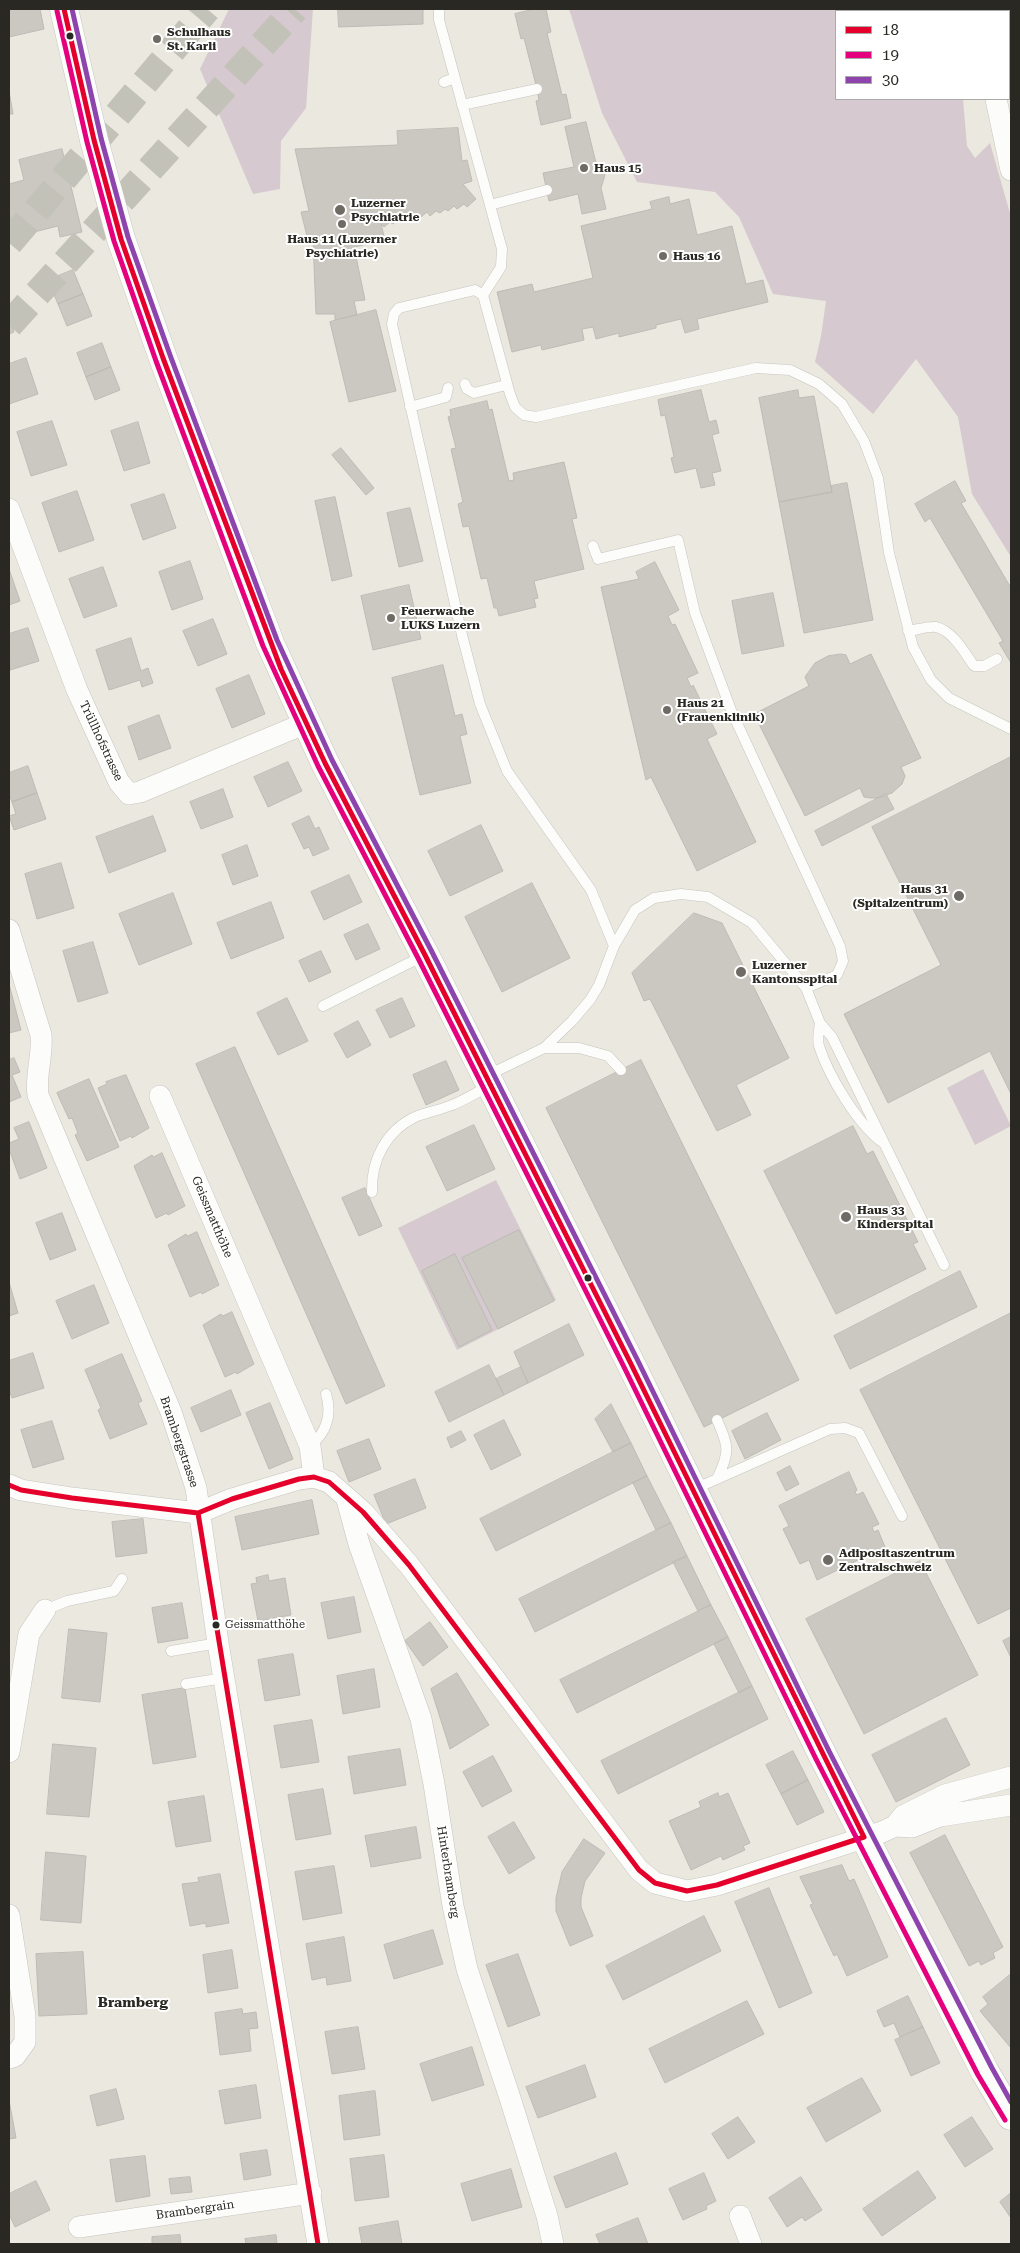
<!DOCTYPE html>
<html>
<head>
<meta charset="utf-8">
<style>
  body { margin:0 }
  #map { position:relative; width:1020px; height:2253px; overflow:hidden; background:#eae8df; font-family:"Roboto Serif",serif }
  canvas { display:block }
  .frame { position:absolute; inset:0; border:10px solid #292822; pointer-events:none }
  .legend { position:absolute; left:835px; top:10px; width:175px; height:90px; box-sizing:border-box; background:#fff; border:1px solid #a9a9a7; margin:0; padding:6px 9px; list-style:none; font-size:15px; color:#292822 }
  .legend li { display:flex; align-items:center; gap:10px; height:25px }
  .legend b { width:25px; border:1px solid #a9a9a7 }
</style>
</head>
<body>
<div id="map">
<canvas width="1020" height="2253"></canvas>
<div class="frame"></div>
<ul class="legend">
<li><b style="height:6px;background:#e4002b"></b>18</li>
<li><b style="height:6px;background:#e5007d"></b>19</li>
<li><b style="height:6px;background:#8e44ad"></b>30</li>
</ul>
</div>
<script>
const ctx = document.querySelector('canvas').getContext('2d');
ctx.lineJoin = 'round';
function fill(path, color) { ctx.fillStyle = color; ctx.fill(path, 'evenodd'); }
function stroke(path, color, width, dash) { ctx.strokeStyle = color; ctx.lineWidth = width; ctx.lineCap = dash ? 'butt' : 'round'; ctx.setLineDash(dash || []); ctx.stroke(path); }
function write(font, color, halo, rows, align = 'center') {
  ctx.font = font + ' "Roboto Serif",serif'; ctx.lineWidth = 4; ctx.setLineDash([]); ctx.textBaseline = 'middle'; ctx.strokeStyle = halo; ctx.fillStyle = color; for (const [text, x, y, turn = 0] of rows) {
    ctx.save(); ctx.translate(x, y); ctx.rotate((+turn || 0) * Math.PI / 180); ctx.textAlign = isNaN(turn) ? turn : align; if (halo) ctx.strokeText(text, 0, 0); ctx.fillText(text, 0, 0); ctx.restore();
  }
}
fill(new Path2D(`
  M229,9H313L306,108L281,141L280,189L253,194L200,69Z
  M569,9H939L940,11H836V99H963L967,146L975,158L990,143L1011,217V557L972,494L958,417L916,359L873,414L815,362L821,336L826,301L773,294L739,217L715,192L637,182L602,113Z
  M993,9H1011V100L1009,87V11H994Z
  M983,1069L1011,1126L975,1145L947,1088Z
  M496,1180L556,1300L457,1350L398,1228Z`), '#d6c9cf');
const building = new Path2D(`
  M9,9H40L44,29L9,37Z
  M338,9H427H423V24L339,27Z
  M535,9H546L551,32L547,33L562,95L566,94L571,118L541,125L536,101L539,100L537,89L524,38L521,39L515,14Z
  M9,91L13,114H9Z
  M586,122L596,163L605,175L601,188L606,209L582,214L578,194L549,201L543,173L574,167L565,127Z
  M458,128L462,161L467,160L472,181L463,184L476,199L467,207L464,204L457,209L454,206L448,211L445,209L440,213L436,211L430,216L427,212L420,218L417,215L411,220L408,217L402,222L399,219L393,224L390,222L384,227L381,224L385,240L354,247L365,300L354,301L357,315L335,320V314H316L313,239L308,240L301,212L309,211L295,149L398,145L397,131Z
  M62,149L82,232L60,237L58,226L14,237L9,214V184L24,180L19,160Z
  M669,197L670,204L689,199L697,235L732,226L746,284L763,280L768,302L697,319L699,329L685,333L681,319L656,325V328L619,337V333L596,339L593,327L582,329L584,340L542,350L541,345L512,352L497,292L532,284L534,292L593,278L581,226L652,209L650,202Z
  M73,270L83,294L58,304L48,280Z
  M83,294L92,316L67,326L58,304Z
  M376,310L396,391L349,402L330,322Z
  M9,315L14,332L9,334Z
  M102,343L111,367L86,377L77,353Z
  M26,358L38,394L9,404V364Z
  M111,367L120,390L95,400L86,377Z
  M701,390L709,422L716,420L719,433L712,435L721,471L712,473L715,485L701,488L696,468L675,473L671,458L674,457L665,415L661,416L658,400Z
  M798,390L799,398L814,396L832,492L779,502L759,398Z
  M487,401L489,410L492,409L509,481L514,480L513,473L564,462L577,518L572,519L584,569L534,581L538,598L534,599L536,607L499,616L497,608H494L487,578L481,579L469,526L463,527L458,504L463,502L451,449L456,448L448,417L451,416L450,410Z
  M52,421L67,465L31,476L17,432Z
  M138,422L150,463L124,471L111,431Z
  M341,448L374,488L366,495L332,455Z
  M955,481L966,501L961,503L1011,588V663L999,643L1003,641L930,518L925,522L915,504Z
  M847,483L873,620L804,633L779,502L832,492L831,486Z
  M77,491L94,540L59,552L42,503Z
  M164,494L176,528L143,540L131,505Z
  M335,497L352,576L332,581L315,501Z
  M410,508L423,561L399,567L387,513Z
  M190,561L203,599L172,610L159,572Z
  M655,562L679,610L668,616L672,625L675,624L698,673L687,678L691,687L693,685L717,734L707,739L756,842L697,871L651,777L646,780L601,587L639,579L636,572Z
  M103,567L117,606L84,618L69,579Z
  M9,569L20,601L9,605Z
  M409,585L421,639L373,650L361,596Z
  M773,593L784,646L742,654L732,601Z
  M213,619L227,654L198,666L183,631Z
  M28,628L39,661L10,670L9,634Z
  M131,638L141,671L148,668L153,683L142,687L140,680L109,690L96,650Z
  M841,654L846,655L850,664L871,654L921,758L901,767L905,776L902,784L892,793L878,798H870L864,797L860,788L805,816L754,714L809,686L805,677L815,663L828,656Z
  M443,665L455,716L462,714L467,734L460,736L471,783L420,795L392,678Z
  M249,675L265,714L232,728L216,689Z
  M159,715L171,748L139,760L128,727Z
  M1011,757V1094L990,1051L888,1103L844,1014L941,965L872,827Z
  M288,762L302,791L268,807L254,777Z
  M28,766L37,793L12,802L9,794V773Z
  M223,789L233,817L201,829L190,802Z
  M37,793L46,819L14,830L9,816L16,814L12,802Z
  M886,794L894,809L822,846L815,831Z
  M153,816L166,851L109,873L96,837Z
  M309,816L315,829L319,827L329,849L313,856L309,847L304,849L292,824Z
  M481,825L503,871L450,896L428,851Z
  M247,845L258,876L233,885L222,855Z
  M61,863L74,908L37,919L25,874Z
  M349,875L362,902L324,920L311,892Z
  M532,883L570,958L502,992L465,917Z
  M173,893L192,944L139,965L119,914Z
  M271,902L284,938L231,959L217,923Z
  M694,913L722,923L789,1058L736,1085L751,1115L717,1131L650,999L644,1001L632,973Z
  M368,924L380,949L356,960L344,935Z
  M93,942L108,993L78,1002L63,951Z
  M321,951L331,972L309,982L299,961Z
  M9,984L21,1030L9,1033Z
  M287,998L308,1041L278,1055L257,1013Z
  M402,998L415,1026L390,1038L376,1010Z
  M358,1021L371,1045L347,1058L334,1034Z
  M235,1047L385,1386L346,1404L196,1064Z
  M14,1058L20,1072L12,1075L21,1097L9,1102V1060Z
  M641,1060L799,1380L704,1427L546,1108Z
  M446,1061L459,1090L426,1105L413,1075Z
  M126,1075L149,1128L132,1138L131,1136L120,1141L98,1088L107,1084L106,1082Z
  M89,1079L119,1147L87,1161L75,1135L78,1133L72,1118L69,1119L57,1093Z
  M29,1122L47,1168L20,1179L9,1149V1143L19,1139L14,1128Z
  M474,1125L495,1169L447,1191L426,1147Z
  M853,1126L867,1154L873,1151L918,1242L913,1244L926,1269L836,1314L764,1171Z
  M162,1153L185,1206L168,1215L167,1213L156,1218L134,1166L152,1155L153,1157Z
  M365,1188L382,1226L359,1236L342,1198Z
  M62,1213L76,1250L50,1260L36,1223Z
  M519,1230L554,1301L498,1329L462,1258Z
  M197,1232L219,1285L202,1294L201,1292L190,1297L168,1245L186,1234L187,1236Z
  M455,1254L492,1330L459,1347L422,1271Z
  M960,1271L977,1307L850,1369L834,1336Z
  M9,1282L18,1313L9,1316Z
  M94,1285L109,1323L72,1339L56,1301Z
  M232,1312L254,1364L237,1374L236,1372L225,1377L203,1325L221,1314L222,1316Z
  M1011,1313V1608L978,1624L860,1390Z
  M569,1324L584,1355L528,1383L514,1352Z
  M33,1353L44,1388L12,1398L9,1390V1361Z
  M122,1354L142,1401L138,1403L147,1424L110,1439L98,1410L101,1408L85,1370Z
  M489,1365L504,1395L449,1422L435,1392Z
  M521,1367L528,1383L504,1395L496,1379Z
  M231,1390L241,1415L201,1432L191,1408Z
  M270,1403L293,1459L269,1469L246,1413Z
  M611,1404L631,1443L613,1452L595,1419Z
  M767,1413L781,1440L745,1459L732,1431Z
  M504,1420L521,1455L491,1470L474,1435Z
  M52,1421L64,1459L33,1468L21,1430Z
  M461,1431L466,1440L451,1448L447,1438Z
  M369,1439L381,1469L349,1482L337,1451Z
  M631,1443L647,1476L496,1551L480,1519Z
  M790,1466L799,1484L786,1491L777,1473Z
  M849,1472L857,1490L855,1492L857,1495L863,1492L879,1524L872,1527L874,1532L878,1530L885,1547L817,1580L809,1560L800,1564L783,1529L789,1526L779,1506Z
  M647,1476L671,1523L656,1530L633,1483Z
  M415,1479L426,1508L386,1524L374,1495Z
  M312,1500L319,1534L242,1550L235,1517Z
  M143,1519L147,1553L116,1557L112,1522Z
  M671,1523L687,1556L535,1632L519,1599Z
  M687,1556L711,1605L698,1611L673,1562Z
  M920,1561L978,1675L864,1734L806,1619Z
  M268,1575L269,1581L285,1578L291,1615L258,1621L251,1584L257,1583L256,1578Z
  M354,1597L361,1632L328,1639L321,1603Z
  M182,1603L188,1638L158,1643L152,1608Z
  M711,1605L728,1637L577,1713L560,1680Z
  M430,1622L448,1647L423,1666L405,1641Z
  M69,1629L107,1633L100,1702L62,1698Z
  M728,1637L752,1686L739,1693L714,1644Z
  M1011,1637V1658L1003,1641Z
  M293,1654L300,1695L265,1701L258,1660Z
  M374,1669L380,1707L343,1714L337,1676Z
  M457,1673L489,1725L450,1749L431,1689Z
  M752,1686L768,1719L618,1794L601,1761Z
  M185,1688L196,1757L153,1764L142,1695Z
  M946,1718L970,1765L896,1802L872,1755Z
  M312,1720L319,1762L281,1768L274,1726Z
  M53,1744L96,1748L89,1817L47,1814Z
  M400,1749L406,1785L354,1794L348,1757Z
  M793,1751L808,1780L781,1794L766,1765Z
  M493,1756L512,1791L482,1807L463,1772Z
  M808,1780L824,1812L797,1825L781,1794Z
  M323,1789L331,1834L296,1840L288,1795Z
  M718,1793L719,1797L728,1793L750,1843L743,1846L745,1850L723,1860L721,1856L691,1870L669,1821L701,1807L699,1802Z
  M204,1796L211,1841L176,1847L168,1802Z
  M514,1822L535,1858L509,1874L488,1837Z
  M416,1827L421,1858L371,1867L365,1836Z
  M945,1835L1003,1947L993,1953L995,1958L981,1965L979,1961L969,1966L910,1853Z
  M584,1839L605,1853L585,1881L581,1898V1907L593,1936L570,1946L556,1911V1898L562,1872Z
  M46,1852L86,1856L81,1923L41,1920Z
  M842,1865L849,1881L854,1879L888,1957L847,1976L837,1954L834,1956L810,1905L813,1904L800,1877Z
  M334,1866L342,1913L303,1920L295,1872Z
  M220,1874L229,1923L206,1927V1923L190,1926L182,1884L199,1882L198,1878Z
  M769,1888L812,1993L779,2008L735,1902Z
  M704,1916L721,1951L623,2000L606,1966Z
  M433,1930L443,1964L394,1979L384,1945Z
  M344,1937L351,1981L327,1985L326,1977L312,1980L306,1944Z
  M232,1950L238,1988L208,1993L203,1955Z
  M83,1952L87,2014L39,2016L36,1954Z
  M518,1954L540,2015L508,2027L486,1965Z
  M1011,1974V2048L980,2011L988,2004L983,1997Z
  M908,1996L923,2027L900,2037L894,2023L884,2027L877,2011Z
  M747,2001L764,2034L665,2083L649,2049Z
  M242,2009L243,2014L256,2012L258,2028L249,2029L251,2051L220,2055L215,2013Z
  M358,2027L365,2069L332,2074L325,2032Z
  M923,2027L940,2063L911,2076L895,2040Z
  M472,2047L484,2085L432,2101L420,2064Z
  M585,2065L596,2097L538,2118L526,2087Z
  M862,2078L881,2111L826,2142L807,2108Z
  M256,2085L261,2118L225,2124L219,2091Z
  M116,2089L124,2119L97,2126L90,2096Z
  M375,2091L380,2135L344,2140L339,2096Z
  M9,2100L16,2138L9,2139Z
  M738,2117L755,2142L728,2159L712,2134Z
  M972,2117L993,2149L965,2167L944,2135Z
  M267,2150L271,2175L244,2180L240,2154Z
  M616,2153L628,2184L566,2208L554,2177Z
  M384,2155L389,2197L355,2201L350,2159Z
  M145,2156L150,2196L116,2202L110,2160Z
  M511,2169L522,2207L472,2221L461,2184Z
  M918,2171L936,2198L882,2236L863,2209Z
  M704,2173L716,2201L706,2206L707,2209L683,2220L669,2189Z
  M190,2177L192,2192L171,2194L169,2179Z
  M801,2177L822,2210L805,2221L802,2217L787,2227L769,2198Z
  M36,2181L50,2210L15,2227L9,2214V2194Z
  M1011,2193V2218L1000,2202Z
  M638,2218L648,2244H600L596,2235Z
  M398,2221L402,2244H362L359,2228Z
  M180,2235L181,2244H152V2237Z
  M276,2235L277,2244H246L245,2239Z`);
fill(building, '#cac8c1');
stroke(building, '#bcbbb5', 1);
stroke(new Path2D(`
  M9,243L207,9
  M9,325L295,9`), '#c3c2b9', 28, [28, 14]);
const lane = new Path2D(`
  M439,9V20L502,249L501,267L483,295
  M444,82L455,78
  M462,105L537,89
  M490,205L547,190
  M465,384L467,389L474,393L506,385
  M410,407L446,397L448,388
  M593,546L598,559L678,540L695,613L731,710L840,946L843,961L837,975L806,988
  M908,631C916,630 928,626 936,627C953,631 965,653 974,666H984L997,659
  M614,946L591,890L507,771L480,704L462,635L392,324L394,314L399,308L475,290L483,295L510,394L515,407L524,415L536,417L756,368L790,370L819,384L842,404L864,441L878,478L889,553L913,647L931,680L949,698L1011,729
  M323,1006L425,955
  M820,1023C819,1030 817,1040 819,1046C829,1077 857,1123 882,1142
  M544,1048H579L608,1056L621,1070
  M486,1076L544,1048L572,1021L590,1000L599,985L614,946L635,910L654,898L681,894L708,897L752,923L806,988L820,1023L832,1037L944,1265
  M372,1192C371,1160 386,1131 415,1117C427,1112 440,1110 452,1105C465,1100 477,1092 489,1086
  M717,1420C729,1447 730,1452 717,1479
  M310,1446C327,1432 332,1414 326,1394
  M692,1490L830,1429L845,1428L859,1433L902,1516
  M45,1610L67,1601L114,1591L122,1579
  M171,1651L218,1643
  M186,1684L224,1678`);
const street = new Path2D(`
  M978,9V11
  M996,99L1011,170
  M9,509L77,690L119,782L129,794L140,792L306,723
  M9,930L41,1035C43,1056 35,1075 38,1095L171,1412L196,1488L218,1643L318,2244
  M160,1096L310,1446L314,1477
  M9,1485L21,1490L72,1498L198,1513L232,1499L299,1479L314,1477L329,1482L363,1512L409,1565L639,1870L655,1883L687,1891L717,1885L882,1832L895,1826L903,1816L945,1795L1011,1777
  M347,1500L359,1544L421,1719L434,1784L453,1906L467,1969L509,2095L547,2216L553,2244
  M9,1752L29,1634L45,1610
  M895,1826L912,1827L940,1816L1011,1805
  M9,1915L25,2016V2042L15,2056L9,2058
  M740,2216L751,2244
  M79,2227L311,2193`);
const secondary = new Path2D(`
  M64,9L94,140L121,239L163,358L270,643L325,763L425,955L630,1362L823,1756L985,2072L1011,2116`);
stroke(lane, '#c6c4be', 11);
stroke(street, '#c6c4be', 22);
stroke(secondary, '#c6c4be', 29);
stroke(lane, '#fcfcfa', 10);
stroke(street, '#fcfcfa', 21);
stroke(secondary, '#fcfcfa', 28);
stroke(new Path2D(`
  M64,9L94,140L121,239L163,358L281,669L325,763L425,955L630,1362L864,1837
  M9,1485L21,1490L72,1498L198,1513L232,1499L299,1479L314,1477L329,1482L363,1512L409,1565L639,1870L655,1883L687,1891L717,1885L864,1837
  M198,1513L318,2244`), '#e4002b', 5);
stroke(new Path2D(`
  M57,11L87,142L114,241L156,361L263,646L318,766L418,958L623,1365L816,1759L978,2075L1005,2120`), '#e5007d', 5);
stroke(new Path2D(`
  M72,9L101,138L128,237L170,355L277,640L332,760L432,952L637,1359L830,1753L992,2068L1011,2102`), '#8e44ad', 5);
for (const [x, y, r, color] of [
  [70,36,4.5,"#292822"],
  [157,39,5,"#6d6b64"],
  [584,168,5,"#6d6b64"],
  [340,210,6,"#6d6b64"],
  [342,224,5,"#6d6b64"],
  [663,256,5,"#6d6b64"],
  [391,618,5,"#6d6b64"],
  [667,710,5,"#6d6b64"],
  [959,896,6,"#6d6b64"],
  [741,972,6,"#6d6b64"],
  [846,1217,6,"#6d6b64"],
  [588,1278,4.5,"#292822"],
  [828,1560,6,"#6d6b64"],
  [216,1625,4.5,"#292822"]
]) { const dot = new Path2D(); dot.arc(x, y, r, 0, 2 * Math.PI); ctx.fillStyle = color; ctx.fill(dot); stroke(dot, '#fff', 2); }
write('11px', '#292822', '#fff', [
  ["Geissmatthöhe",225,1625]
], 'left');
write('bold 12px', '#292822', '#fff', [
  ["Schulhaus",167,32],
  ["St. Karli",167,46],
  ["Haus 15",594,168],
  ["Luzerner",351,203],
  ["Psychiatrie",351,217],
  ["Haus 11 (Luzerner",342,239,"center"],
  ["Psychiatrie)",342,253,"center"],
  ["Haus 16",673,256],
  ["Feuerwache",401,611],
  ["LUKS Luzern",401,625],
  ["Haus 21",677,703],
  ["(Frauenklinik)",677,717],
  ["Haus 31",948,889,"right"],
  ["(Spitalzentrum)",948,903,"right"],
  ["Luzerner",752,965],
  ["Kantonsspital",752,979],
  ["Haus 33",857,1210],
  ["Kinderspital",857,1224],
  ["Adipositaszentrum",839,1553],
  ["Zentralschweiz",839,1567]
], 'left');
write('12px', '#292822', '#fff', [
  ["Trüllhofstrasse",101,741,65],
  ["Geissmatthöhe",212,1217,67],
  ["Brambergstrasse",179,1442,71],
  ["Hinterbramberg",448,1872,81],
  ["Brambergrain",195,2210,-8]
]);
write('bold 14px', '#292822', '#fff', [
  ["Bramberg",133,2003]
]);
</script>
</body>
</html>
